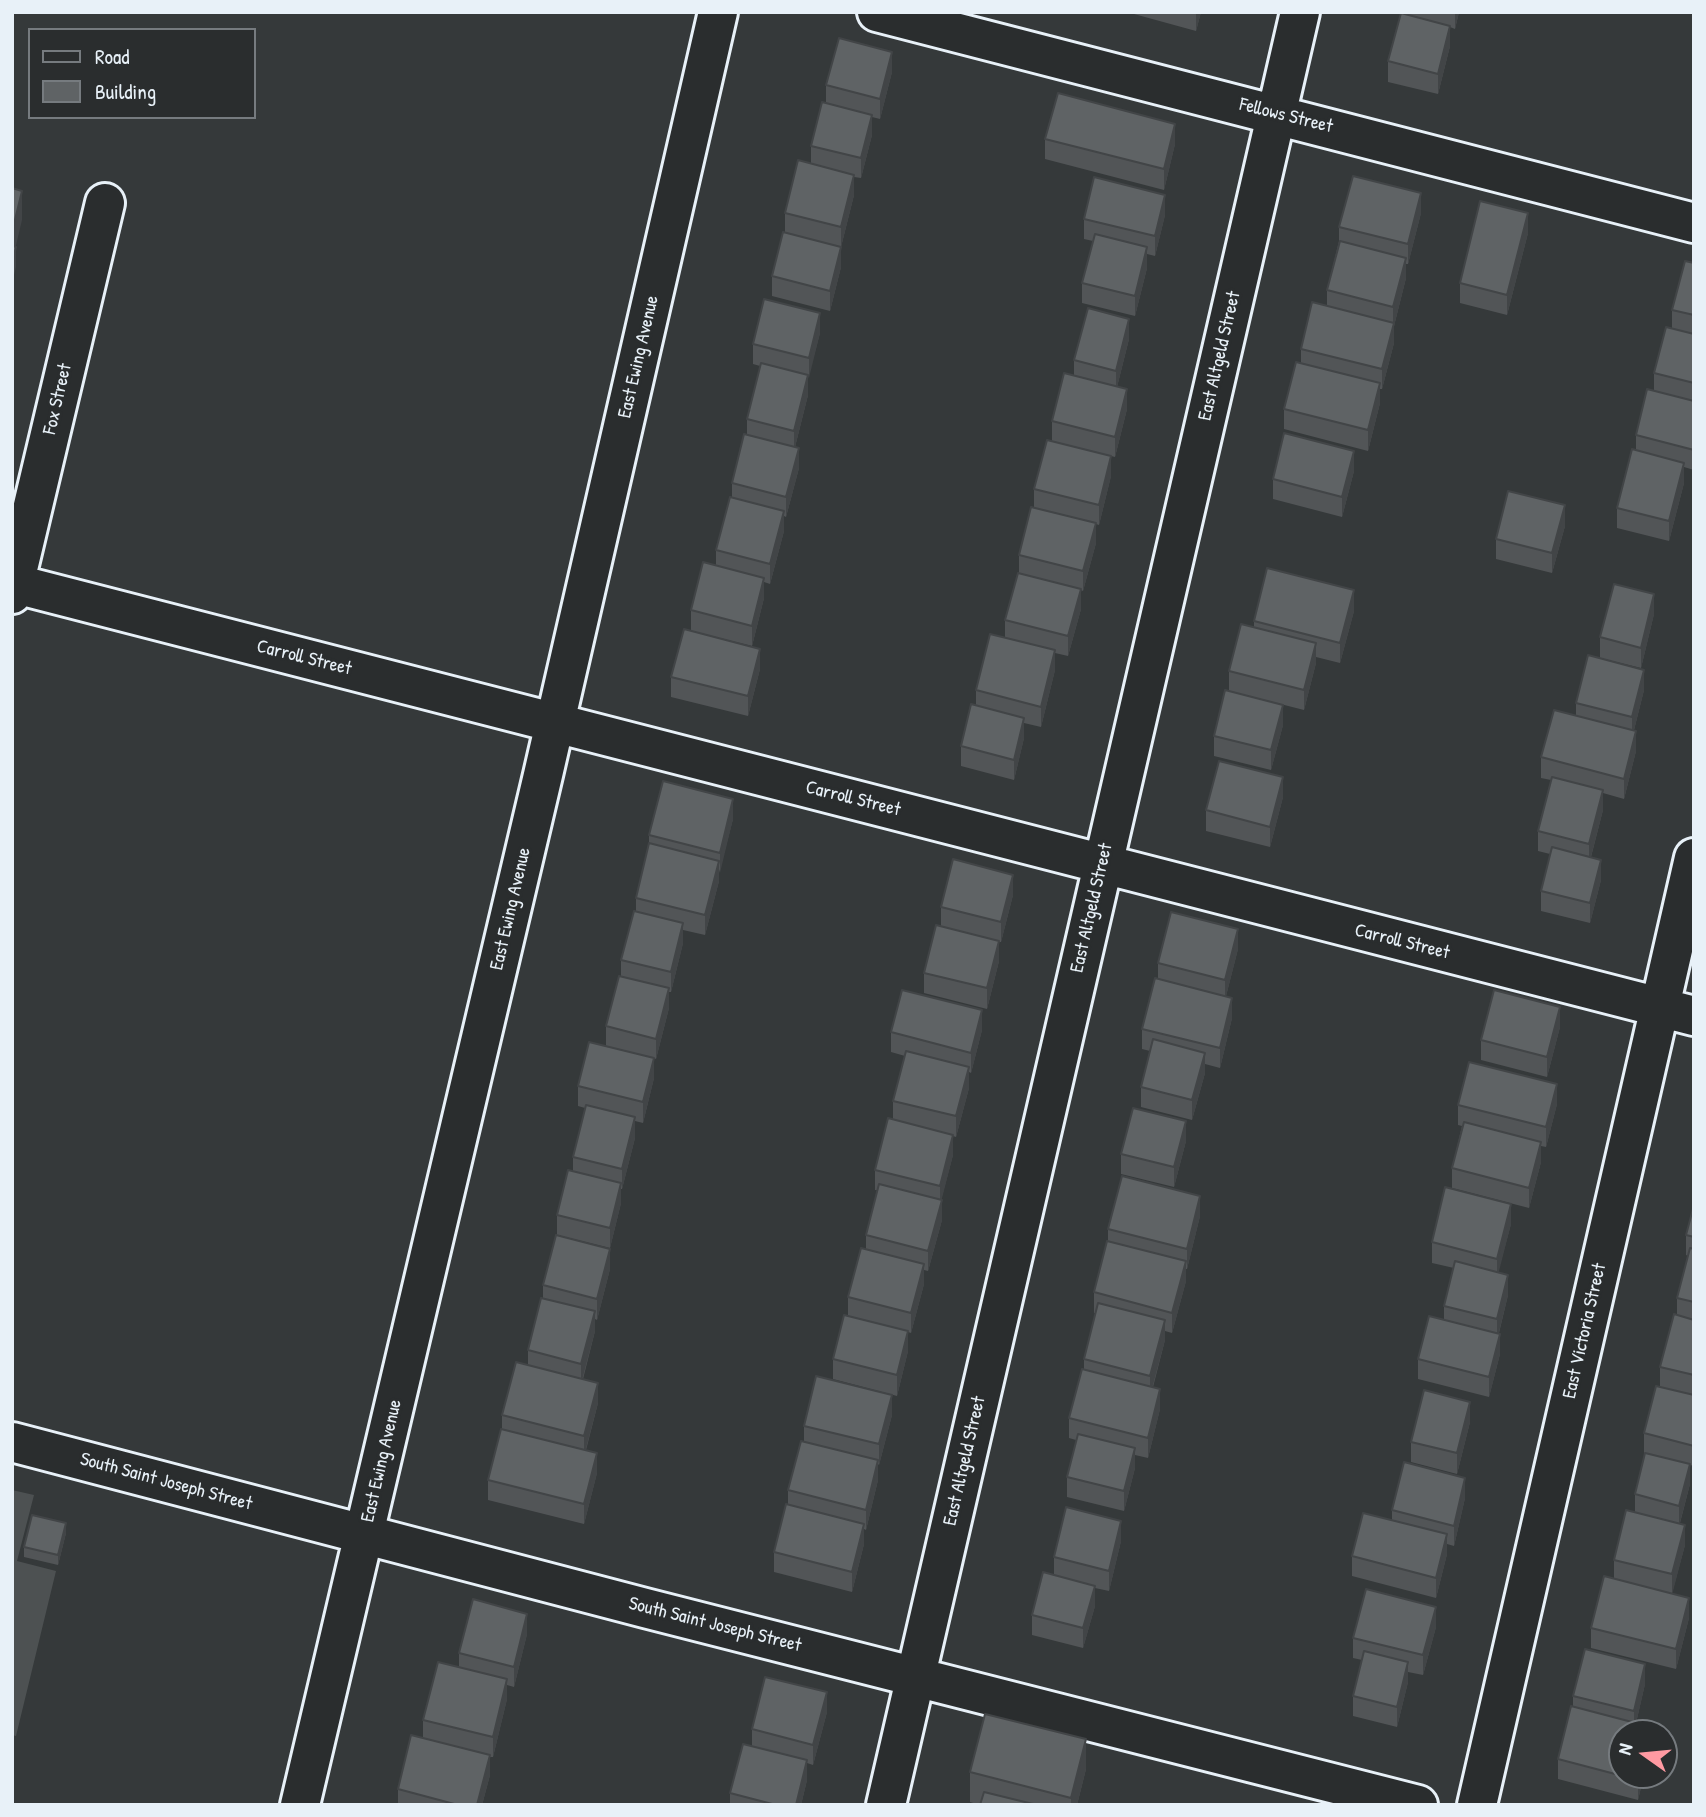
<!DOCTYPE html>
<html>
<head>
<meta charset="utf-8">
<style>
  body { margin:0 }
  #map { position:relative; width:1706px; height:1817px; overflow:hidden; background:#35393a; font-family:"Patrick Hand",sans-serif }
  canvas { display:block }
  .frame { position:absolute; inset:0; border:14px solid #e8f1f8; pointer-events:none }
  .legend { position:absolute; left:28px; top:28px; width:228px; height:91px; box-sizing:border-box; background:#2a2d2e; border:2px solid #767b7f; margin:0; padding:9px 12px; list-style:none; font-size:21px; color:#e8f1f8 }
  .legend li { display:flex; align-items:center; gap:14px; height:35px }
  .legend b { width:35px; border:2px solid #767b7f }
  .north { position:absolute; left:1608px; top:1719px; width:70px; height:70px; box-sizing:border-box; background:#2a2d2e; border:2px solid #767b7f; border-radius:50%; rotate:285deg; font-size:19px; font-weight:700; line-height:28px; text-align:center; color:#e8f1f8 }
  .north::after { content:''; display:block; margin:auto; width:24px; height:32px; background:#ff9aa2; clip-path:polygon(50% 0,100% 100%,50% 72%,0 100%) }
</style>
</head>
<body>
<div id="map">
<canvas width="1706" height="1817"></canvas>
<div class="frame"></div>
<ul class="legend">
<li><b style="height:9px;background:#2a2d2e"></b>Road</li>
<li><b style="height:19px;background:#5f6365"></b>Building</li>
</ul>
<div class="north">N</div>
</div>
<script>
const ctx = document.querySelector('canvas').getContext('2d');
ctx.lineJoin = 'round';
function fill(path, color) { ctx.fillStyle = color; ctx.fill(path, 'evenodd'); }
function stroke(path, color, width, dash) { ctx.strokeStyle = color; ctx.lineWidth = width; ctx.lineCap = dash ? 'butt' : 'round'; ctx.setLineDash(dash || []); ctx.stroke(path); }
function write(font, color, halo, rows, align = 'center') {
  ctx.font = font + ' "Patrick Hand",sans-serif'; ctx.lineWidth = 6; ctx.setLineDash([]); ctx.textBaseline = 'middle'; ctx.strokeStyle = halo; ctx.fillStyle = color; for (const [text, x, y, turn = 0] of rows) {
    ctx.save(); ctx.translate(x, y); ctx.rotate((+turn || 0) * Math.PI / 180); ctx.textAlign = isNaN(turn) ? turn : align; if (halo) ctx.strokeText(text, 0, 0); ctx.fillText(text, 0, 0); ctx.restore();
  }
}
fill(new Path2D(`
  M12,1490L34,1495L17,1561L56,1571L16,1736L12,1735Z`), '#4d5152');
const minor = new Path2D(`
  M877,12L1694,223
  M12,583L1694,1016
  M12,594L105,203
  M12,1442L645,1608L1418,1805
  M300,1805L543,775L718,12
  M886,1805L1300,12
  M1477,1805L1694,858`);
stroke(minor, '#e8f1f8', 44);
stroke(minor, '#2a2d2e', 38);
fill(new Path2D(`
  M1134,12H1201L1196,31L1134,14Z
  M1402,12H1459L1455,29L1450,27V46L1438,94L1388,82V61Z
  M892,72L880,119L872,117V135L861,178L854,177V195L841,247V267L830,311L772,296V276L785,233V213L811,164V146L826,103V85Z
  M1045,139L1175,144L1164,190L1045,159Z
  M1421,213L1408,264H1406V278L1394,326V343L1382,389H1380V403L1368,451L1284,429V409L1301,363V349L1327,306V290L1339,241V227Z
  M1165,215L1155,256L1147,254V268L1135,316L1082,303V283L1093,241L1084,239V219Z
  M1528,233L1507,315L1460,303V283Z
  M1694,263V470L1684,467V483L1669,541L1617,528V508L1636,450V435L1654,391V373L1672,328V310Z
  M820,333L808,378V395L795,447L799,468L786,517L784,516V531L770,584L764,582V598L752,646L691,631V610L716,565V550L732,498V483L747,434V419L760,366L753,364V344Z
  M1129,339L1117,387L1127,409L1115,457L1111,456V476L1099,525L1096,524V543L1083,591L1081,590V609L1068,656L1055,653V670L1041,727L1024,723V738L1014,780L961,766V746L976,705V690L1005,638V620L1019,573V555L1034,508V489L1052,441V421L1074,376V360Z
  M1354,471L1342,517L1273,499V479Z
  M1565,526L1552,573L1496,559V539Z
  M1354,611L1340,663L1316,657V663L1304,710L1229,691V671L1254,627V621Z
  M1654,614L1641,668L1600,658V637Z
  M760,669L748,716L671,697V677Z
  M1644,690L1634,730L1636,751L1624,799L1603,793V810L1591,857L1601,880L1590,923L1541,911V891L1550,854L1538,851V831L1551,780L1541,778V757L1576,715V703Z
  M1283,725L1271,770L1214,756V736Z
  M1283,797L1270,847L1206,831V810Z
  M733,819L719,873V881L705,935L683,930V943L671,992H669V1008L656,1059L654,1058V1078L643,1123L635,1121V1138L622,1189H621V1203L610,1248L557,1235V1215L573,1171V1157L585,1108L578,1106V1086L606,1046V1026L621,976V960L636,911V898L649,843V835Z
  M1013,895L1001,942H999V961L987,1009L924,993V973L941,926V907Z
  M1238,949L1226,996L1232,1018L1220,1068L1205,1064V1073L1192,1120L1141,1107V1087L1150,1051L1142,1049V1029L1158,979V963Z
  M1560,1027L1547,1077L1481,1060V1040Z
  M982,1030L971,1073L969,1072V1088L956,1137L953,1136V1155L941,1200L942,1220L928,1271L924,1270V1284L911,1333L908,1332V1351L897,1396L833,1379V1359L848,1316V1297L866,1249V1235L877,1190H875V1170L893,1120V1101L905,1056L891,1052V1032Z
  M1557,1104L1546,1147L1541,1146V1162L1529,1208L1452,1188V1168L1462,1126L1458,1125V1105Z
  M1186,1141L1174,1187L1121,1174V1154Z
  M1694,1205V1466L1690,1465V1484L1680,1523L1685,1545L1672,1593L1689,1618L1676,1669L1591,1648V1628L1614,1578V1560L1635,1512V1494L1645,1453H1644V1433L1660,1386V1367L1677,1315V1298L1688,1256L1686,1255V1235Z
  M1200,1216L1187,1269H1186V1281L1172,1333L1165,1331V1340L1153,1387L1160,1409L1148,1458L1135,1455V1468L1124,1511L1067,1497V1477L1076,1440L1069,1438V1418L1084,1370V1359L1096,1313H1094V1292L1108,1242V1229Z
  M1511,1224L1498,1272L1508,1295L1499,1333L1500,1354L1489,1397L1418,1379V1359L1444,1320V1306L1454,1268L1432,1263V1242Z
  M610,1269L597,1320L595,1319V1331L583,1379L598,1403L586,1450L597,1473L584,1524L488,1500V1480L502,1429V1415L528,1365V1350L543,1298V1285Z
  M892,1415L879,1465L878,1464V1480L866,1530L864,1529V1544L852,1592L774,1572V1552L788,1504V1490L804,1442V1426Z
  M1470,1422L1457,1474L1411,1462V1442Z
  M1465,1498L1454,1546L1447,1544V1554L1436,1598L1352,1576V1556L1392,1520V1510Z
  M66,1533L58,1565L24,1557V1547Z
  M1121,1541L1109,1591L1095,1588V1606L1083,1648L1032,1635V1615L1054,1575V1557Z
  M1436,1627L1423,1675L1408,1672V1682L1397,1727L1353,1716V1696L1362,1660L1353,1658V1638Z
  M527,1634L514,1687L507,1685V1699L493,1757H490V1775L482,1805H398V1789L423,1738V1720L459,1667V1653Z
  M1645,1684L1636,1723L1651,1733L1644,1775L1638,1800L1558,1779V1759L1573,1707V1696Z
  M827,1712L813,1765L807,1763V1780L801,1805H730V1793L752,1746V1729Z
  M1086,1769L1077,1805H980L970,1802V1772Z`), '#525557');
fill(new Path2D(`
  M1196,12H1201L1196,31Z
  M1455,12H1459L1455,29Z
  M1450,26V46L1438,94V74Z
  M892,52V72L880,119V99Z
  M872,115V135L861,178V158Z
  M1175,124V144L1164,190V169Z
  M854,175V195L841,247V227Z
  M22,191V220L13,258V228Z
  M1421,193V213L1408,264V244Z
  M1165,195V215L1155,256V236Z
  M1528,213V233L1507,315V295Z
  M16,247V267L12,283V263Z
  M841,247V267L830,311V291Z
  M1147,247V268L1135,316V296Z
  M1406,258V278L1394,326V343L1382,389V369L1393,324V307Z
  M820,313V333L809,378V358Z
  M1129,319V339L1116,391V371Z
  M808,375V395L794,451V431Z
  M1380,383V403L1368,451V430Z
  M1127,389V409L1115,457V437Z
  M799,448V468L786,517V497Z
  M1354,451V471L1342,517V497Z
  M1111,456V476L1099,525V505Z
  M1684,463V483L1669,541V521Z
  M1565,505V526L1552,573V553Z
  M784,511V531L770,584V564Z
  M1096,523V543L1083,591V571Z
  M764,578V598L752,646V626Z
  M1081,589V609L1068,656V636Z
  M1354,590V611L1340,663V643Z
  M1654,594V614L1641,668V648Z
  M1316,643V663L1304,710V690Z
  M760,649V669L748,716V696Z
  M1055,650V670L1041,727V707Z
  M1644,670V690L1632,738V717Z
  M1283,705V725L1271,770V750Z
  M1024,718V738L1014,780V760Z
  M1636,731V751L1624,799V779Z
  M1283,777V797L1270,847V827Z
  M1603,790V810L1589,864V844Z
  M733,799V819L720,873V853Z
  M1601,860V880L1590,923V903Z
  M719,861V881L705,935V915Z
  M1013,875V895L1001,942V922Z
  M683,923V943L671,992V972Z
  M1238,929V949L1225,1000V980Z
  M999,941V961L987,1009V988Z
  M669,988V1008L656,1059V1039Z
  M1232,998V1018L1220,1068V1048Z
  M1560,1007V1027L1547,1077V1057Z
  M982,1010V1030L971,1073V1053Z
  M1205,1053V1073L1192,1120V1100Z
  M654,1058V1078L643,1123V1102Z
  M969,1067V1088L956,1137V1116Z
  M1557,1084V1104L1546,1147V1127Z
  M635,1117V1138L622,1189V1169Z
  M1186,1121V1141L1174,1187V1167Z
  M953,1135V1155L940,1206V1186Z
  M1541,1142V1162L1529,1208V1188Z
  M621,1183V1203L610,1248V1228Z
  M1200,1196V1216L1187,1269V1249Z
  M942,1200V1220L928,1271V1251Z
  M1511,1204V1224L1497,1279V1259Z
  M610,1249V1269L597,1320V1299Z
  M1186,1261V1281L1172,1333V1313Z
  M924,1264V1284L911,1333V1313Z
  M1508,1275V1295L1497,1340V1319Z
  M595,1311V1331L581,1384V1364Z
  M1165,1320V1340L1150,1396V1376Z
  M908,1331V1351L897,1396V1375Z
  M1500,1334V1354L1489,1397V1377Z
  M598,1383V1403L584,1456V1436Z
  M1160,1389V1409L1148,1458V1438Z
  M892,1395V1415L879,1465V1444Z
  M1470,1402V1422L1457,1474V1453Z
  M1135,1448V1468L1124,1511V1491Z
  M597,1453V1473L584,1524V1504Z
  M878,1460V1480L866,1530V1510Z
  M1690,1464V1484L1679,1526V1506Z
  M1465,1478V1498L1454,1546V1526Z
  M1121,1521V1541L1109,1591V1571Z
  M66,1523V1533L58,1565V1555Z
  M864,1524V1544L852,1592V1572Z
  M1685,1525V1545L1672,1595V1574Z
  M1447,1534V1554L1436,1598V1578Z
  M1095,1586V1606L1083,1648V1628Z
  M1689,1598V1618L1676,1669V1649Z
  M1436,1607V1627L1423,1675V1655Z
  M527,1614V1634L514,1687V1667Z
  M1408,1662V1682L1397,1727V1707Z
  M1645,1664V1684L1634,1732V1711Z
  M507,1679V1699L493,1757V1737Z
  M827,1692V1712L813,1765V1745Z
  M1086,1739V1769L1077,1805H1071V1798Z
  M490,1755V1775L482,1805H477Z
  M807,1760V1780L801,1805H796Z
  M1639,1775H1644L1638,1800V1780Z`), '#424547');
const building = new Path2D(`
  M1401,13L1450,26L1438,74L1388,61Z
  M839,38L892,52L880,99L826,85Z
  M1058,93L1175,124L1164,169L1045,139Z
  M822,102L872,115L861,158L811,146Z
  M798,160L854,175L841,227L785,213Z
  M1353,176L1421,193L1408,244L1339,227Z
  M1094,177L1165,195L1155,236L1084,219Z
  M12,188L22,191L13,228H12Z
  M1480,201L1528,213L1507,295L1460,283Z
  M783,232L841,247L830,291L772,276Z
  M1095,234L1147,247L1135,296L1082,283Z
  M1340,241L1406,258L1393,307L1327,290Z
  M12,246L16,247L12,263Z
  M1685,261L1694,263V315L1672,310Z
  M764,299L820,313L809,358L753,344Z
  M1312,302L1394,323L1382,369L1301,349Z
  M1088,308L1129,319L1116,371L1074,360Z
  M1666,327L1694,334V383L1654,373Z
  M1296,362L1380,383L1368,430L1284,409Z
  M761,363L808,375L794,431L747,419Z
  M1064,373L1127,389L1115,437L1052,421Z
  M1647,389L1694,401V450L1636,435Z
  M1284,433L1354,451L1342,497L1273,479Z
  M744,434L799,448L786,497L732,483Z
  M1047,440L1111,456L1099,505L1034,489Z
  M1632,449L1684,463L1669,521L1617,508Z
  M1508,491L1565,505L1552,553L1496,539Z
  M730,497L784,511L770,564L716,550Z
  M1031,507L1096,523L1083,571L1019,555Z
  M703,562L764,578L752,626L691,610Z
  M1267,568L1354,590L1340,643L1254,621Z
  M1018,573L1081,589L1068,636L1005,620Z
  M1614,584L1654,594L1641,648L1600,637Z
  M1241,624L1316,643L1304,690L1229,671Z
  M684,629L760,649L748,696L671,677Z
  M990,634L1055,650L1041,707L976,690Z
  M1588,655L1644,670L1632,717L1576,703Z
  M1225,690L1283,705L1271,750L1214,736Z
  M971,704L1024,718L1014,760L961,746Z
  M1554,710L1636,731L1624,779L1541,757Z
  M1219,761L1283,777L1270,827L1206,810Z
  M1552,777L1603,790L1589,844L1538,831Z
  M663,781L733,799L720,853L649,835Z
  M649,843L719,861L705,915L636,898Z
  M1552,847L1601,860L1590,903L1541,891Z
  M953,859L1013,875L1001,922L941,907Z
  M634,911L683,923L671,972L621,960Z
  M1171,912L1238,929L1225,980L1158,963Z
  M936,925L999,941L987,988L924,973Z
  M619,976L669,988L656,1039L606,1026Z
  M1155,978L1232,998L1220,1048L1142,1029Z
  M902,990L982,1010L971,1053L891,1032Z
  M1494,990L1560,1007L1547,1057L1481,1040Z
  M1153,1039L1205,1053L1192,1100L1141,1087Z
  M589,1042L654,1058L643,1102L578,1086Z
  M906,1051L969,1067L956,1116L893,1101Z
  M1469,1062L1557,1084L1546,1127L1458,1105Z
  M586,1105L635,1117L622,1169L573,1157Z
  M1133,1108L1186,1121L1174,1167L1121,1154Z
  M888,1118L953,1135L940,1186L875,1170Z
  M1464,1122L1541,1142L1529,1188L1452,1168Z
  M568,1170L621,1183L610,1228L557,1215Z
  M1122,1176L1200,1196L1187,1249L1108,1229Z
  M879,1184L942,1200L928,1251L866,1235Z
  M1445,1187L1511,1204L1497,1259L1432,1242Z
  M1694,1205V1237L1686,1235Z
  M556,1235L610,1249L597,1299L543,1285Z
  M1107,1241L1186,1261L1172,1313L1094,1292Z
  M861,1248L924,1264L911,1313L848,1297Z
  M1690,1248L1694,1249V1302L1677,1298Z
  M1455,1261L1508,1275L1497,1319L1444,1306Z
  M541,1298L595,1311L581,1364L528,1350Z
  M1098,1303L1165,1320L1150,1376L1084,1359Z
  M1674,1314L1694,1320V1375L1660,1367Z
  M844,1315L908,1331L897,1375L833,1359Z
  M1429,1316L1500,1334L1489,1377L1418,1359Z
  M516,1362L598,1383L584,1436L502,1415Z
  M1082,1369L1160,1389L1148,1438L1069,1418Z
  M816,1376L892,1395L879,1444L804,1426Z
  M1656,1386L1694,1395V1446L1644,1433Z
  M1424,1390L1470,1402L1457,1453L1411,1442Z
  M501,1429L597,1453L584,1504L488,1480Z
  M1078,1434L1135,1448L1124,1491L1067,1477Z
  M801,1441L878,1460L866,1510L788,1490Z
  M1645,1453L1690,1464L1679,1506L1635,1494Z
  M1404,1462L1465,1478L1454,1526L1392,1510Z
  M786,1504L864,1524L852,1572L774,1552Z
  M1066,1507L1121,1521L1109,1571L1054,1557Z
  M1626,1510L1685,1525L1672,1574L1614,1560Z
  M1363,1513L1447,1534L1436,1578L1352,1556Z
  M32,1515L66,1523L58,1555L24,1547Z
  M1043,1572L1095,1586L1083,1628L1032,1615Z
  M1604,1576L1689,1598L1676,1649L1591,1628Z
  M1366,1589L1436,1607L1423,1655L1353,1638Z
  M473,1599L527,1614L514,1667L459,1653Z
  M1585,1649L1645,1664L1634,1711L1573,1696Z
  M1364,1651L1408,1662L1397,1707L1353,1696Z
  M438,1662L507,1679L493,1737L423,1720Z
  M765,1677L827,1692L813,1745L752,1729Z
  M1571,1706L1651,1727L1650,1733H1622V1775H1639L1638,1780L1558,1759Z
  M985,1714L1086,1739L1071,1798L970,1772Z
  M411,1735L490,1755L477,1805H458L398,1789Z
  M743,1744L807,1760L796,1805H776L730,1793Z
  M984,1792L1033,1804V1805H980Z`);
fill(building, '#5f6365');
stroke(building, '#424547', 2);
write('19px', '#e8f1f8', '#2a2d2e', [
  ["Fellows Street",1286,116,14],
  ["East Altgeld Street",1220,356,-77],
  ["East Ewing Avenue",639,357,-77],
  ["Fox Street",58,399,-77],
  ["Carroll Street",304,658,14],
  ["Carroll Street",853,799,14],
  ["East Altgeld Street",1092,908,-77],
  ["East Ewing Avenue",511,909,-77],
  ["Carroll Street",1402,942,14],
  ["East Victoria Street",1585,1331,-77],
  ["East Ewing Avenue",382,1461,-77],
  ["East Altgeld Street",965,1461,-77],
  ["South Saint Joseph Street",166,1482,15],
  ["South Saint Joseph Street",715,1625,14]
]);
</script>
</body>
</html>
